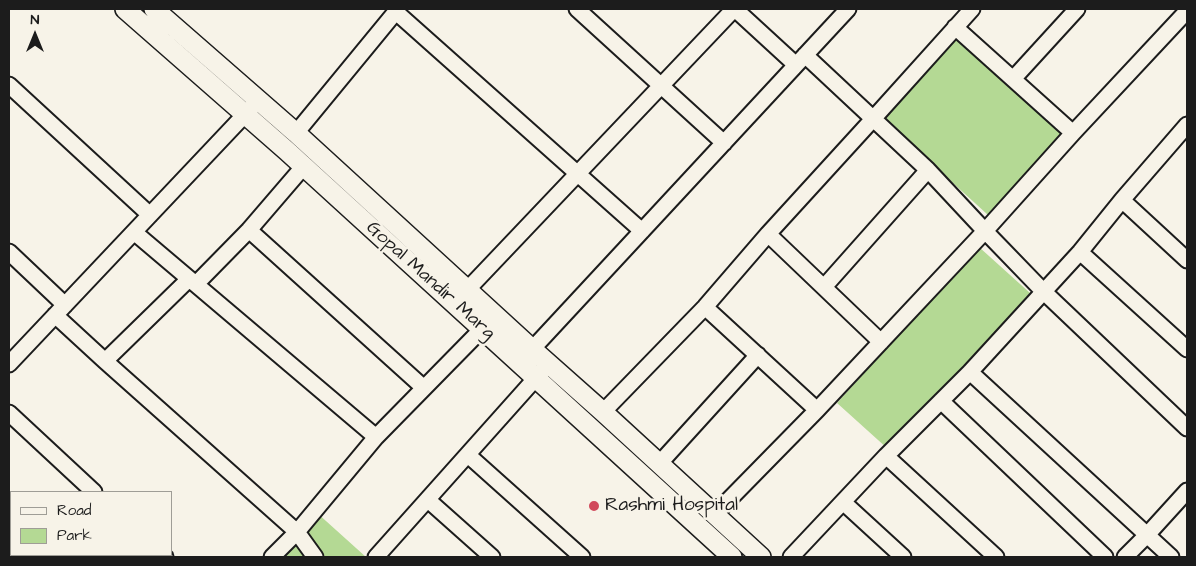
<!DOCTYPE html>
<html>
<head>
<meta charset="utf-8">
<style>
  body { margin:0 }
  #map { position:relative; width:1196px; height:566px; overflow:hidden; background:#f7f3e8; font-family:"Architects Daughter",sans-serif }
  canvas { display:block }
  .frame { position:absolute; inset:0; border:10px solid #1c1c1c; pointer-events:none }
  .legend { position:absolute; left:10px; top:491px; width:162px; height:65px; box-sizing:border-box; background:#f7f3e8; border:1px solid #9f9d96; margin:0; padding:6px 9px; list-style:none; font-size:15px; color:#1c1c1c }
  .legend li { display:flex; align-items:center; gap:10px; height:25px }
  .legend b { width:25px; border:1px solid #9f9d96 }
  .north { position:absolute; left:10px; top:10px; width:50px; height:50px; -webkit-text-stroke:4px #f7f3e8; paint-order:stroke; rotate:0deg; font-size:14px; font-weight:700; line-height:20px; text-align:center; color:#1c1c1c }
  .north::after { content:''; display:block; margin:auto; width:18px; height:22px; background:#1c1c1c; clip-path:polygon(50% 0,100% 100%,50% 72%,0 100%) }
</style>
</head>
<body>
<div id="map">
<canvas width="1196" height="566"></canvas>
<div class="frame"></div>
<ul class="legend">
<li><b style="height:6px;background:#f7f3e8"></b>Road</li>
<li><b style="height:14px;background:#b4d994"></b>Park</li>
</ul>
<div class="north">N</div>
</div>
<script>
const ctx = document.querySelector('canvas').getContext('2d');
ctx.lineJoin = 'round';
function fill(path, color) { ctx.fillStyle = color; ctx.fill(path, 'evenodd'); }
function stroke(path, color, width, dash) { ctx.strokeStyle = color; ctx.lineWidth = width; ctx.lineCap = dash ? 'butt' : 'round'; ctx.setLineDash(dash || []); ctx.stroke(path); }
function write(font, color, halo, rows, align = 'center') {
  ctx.font = font + ' "Architects Daughter",sans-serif'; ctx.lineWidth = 5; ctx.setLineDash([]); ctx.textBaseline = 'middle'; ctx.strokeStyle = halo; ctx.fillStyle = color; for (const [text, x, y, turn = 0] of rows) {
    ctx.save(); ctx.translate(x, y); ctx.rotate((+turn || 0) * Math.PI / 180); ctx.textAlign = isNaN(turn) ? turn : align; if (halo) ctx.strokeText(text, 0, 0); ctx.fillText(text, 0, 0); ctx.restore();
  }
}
fill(new Path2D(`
  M957,37L1063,133L988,215L883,119Z
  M979,247L1030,293L888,449L837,403Z
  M316,512L366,557H274Z`), '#b4d994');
const minor = new Path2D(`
  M577,9L724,143
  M735,9L796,65
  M396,12L642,231
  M955,27L1073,133
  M805,55L928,170L985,231L1043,291L1187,428
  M1013,79L1077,9
  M9,85L150,215
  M1187,125L1122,200L1187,260
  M296,133L398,9
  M249,230L424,388
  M134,232L376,437
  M768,234L881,342
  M9,252L65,305
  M1080,252L1187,349
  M196,284L249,230L304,166
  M824,287L928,170
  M467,290L734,9
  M705,307L817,410
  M55,315L105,361L297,532L315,557
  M524,358L848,9
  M105,361L189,279
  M9,364L252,107
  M970,372L1171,557
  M941,401L1105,557
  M603,412L705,307L768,234L873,119L972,9
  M9,413L94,492
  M468,455L582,557
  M886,456L996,557
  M659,464L758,355
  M428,500L492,557
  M843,502L903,557
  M714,515L817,410L985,231L1073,133L1187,11
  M162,555L165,557
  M272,557L297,532L376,437L482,329
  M376,557L543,370
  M791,557L886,456L970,372L1080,252L1122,200
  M1125,557L1147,535L1187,491`);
const tertiary = new Path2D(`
  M125,9L287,151L732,557
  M154,9L296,133L532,349L603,412L761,557`);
stroke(minor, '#1c1c1c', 19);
stroke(tertiary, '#1c1c1c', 22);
stroke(minor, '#f7f3e8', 15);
stroke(tertiary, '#f7f3e8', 19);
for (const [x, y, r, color] of [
  [594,506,6,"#d1495b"]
]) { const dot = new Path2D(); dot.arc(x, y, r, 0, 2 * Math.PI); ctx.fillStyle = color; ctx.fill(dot); stroke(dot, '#f7f3e8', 2); }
write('19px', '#1c1c1c', '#f7f3e8', [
  ["Gopal Mandir Marg",430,281,42]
]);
write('19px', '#1c1c1c', '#f7f3e8', [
  ["Rashmi Hospital",605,506]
], 'left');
</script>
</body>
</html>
